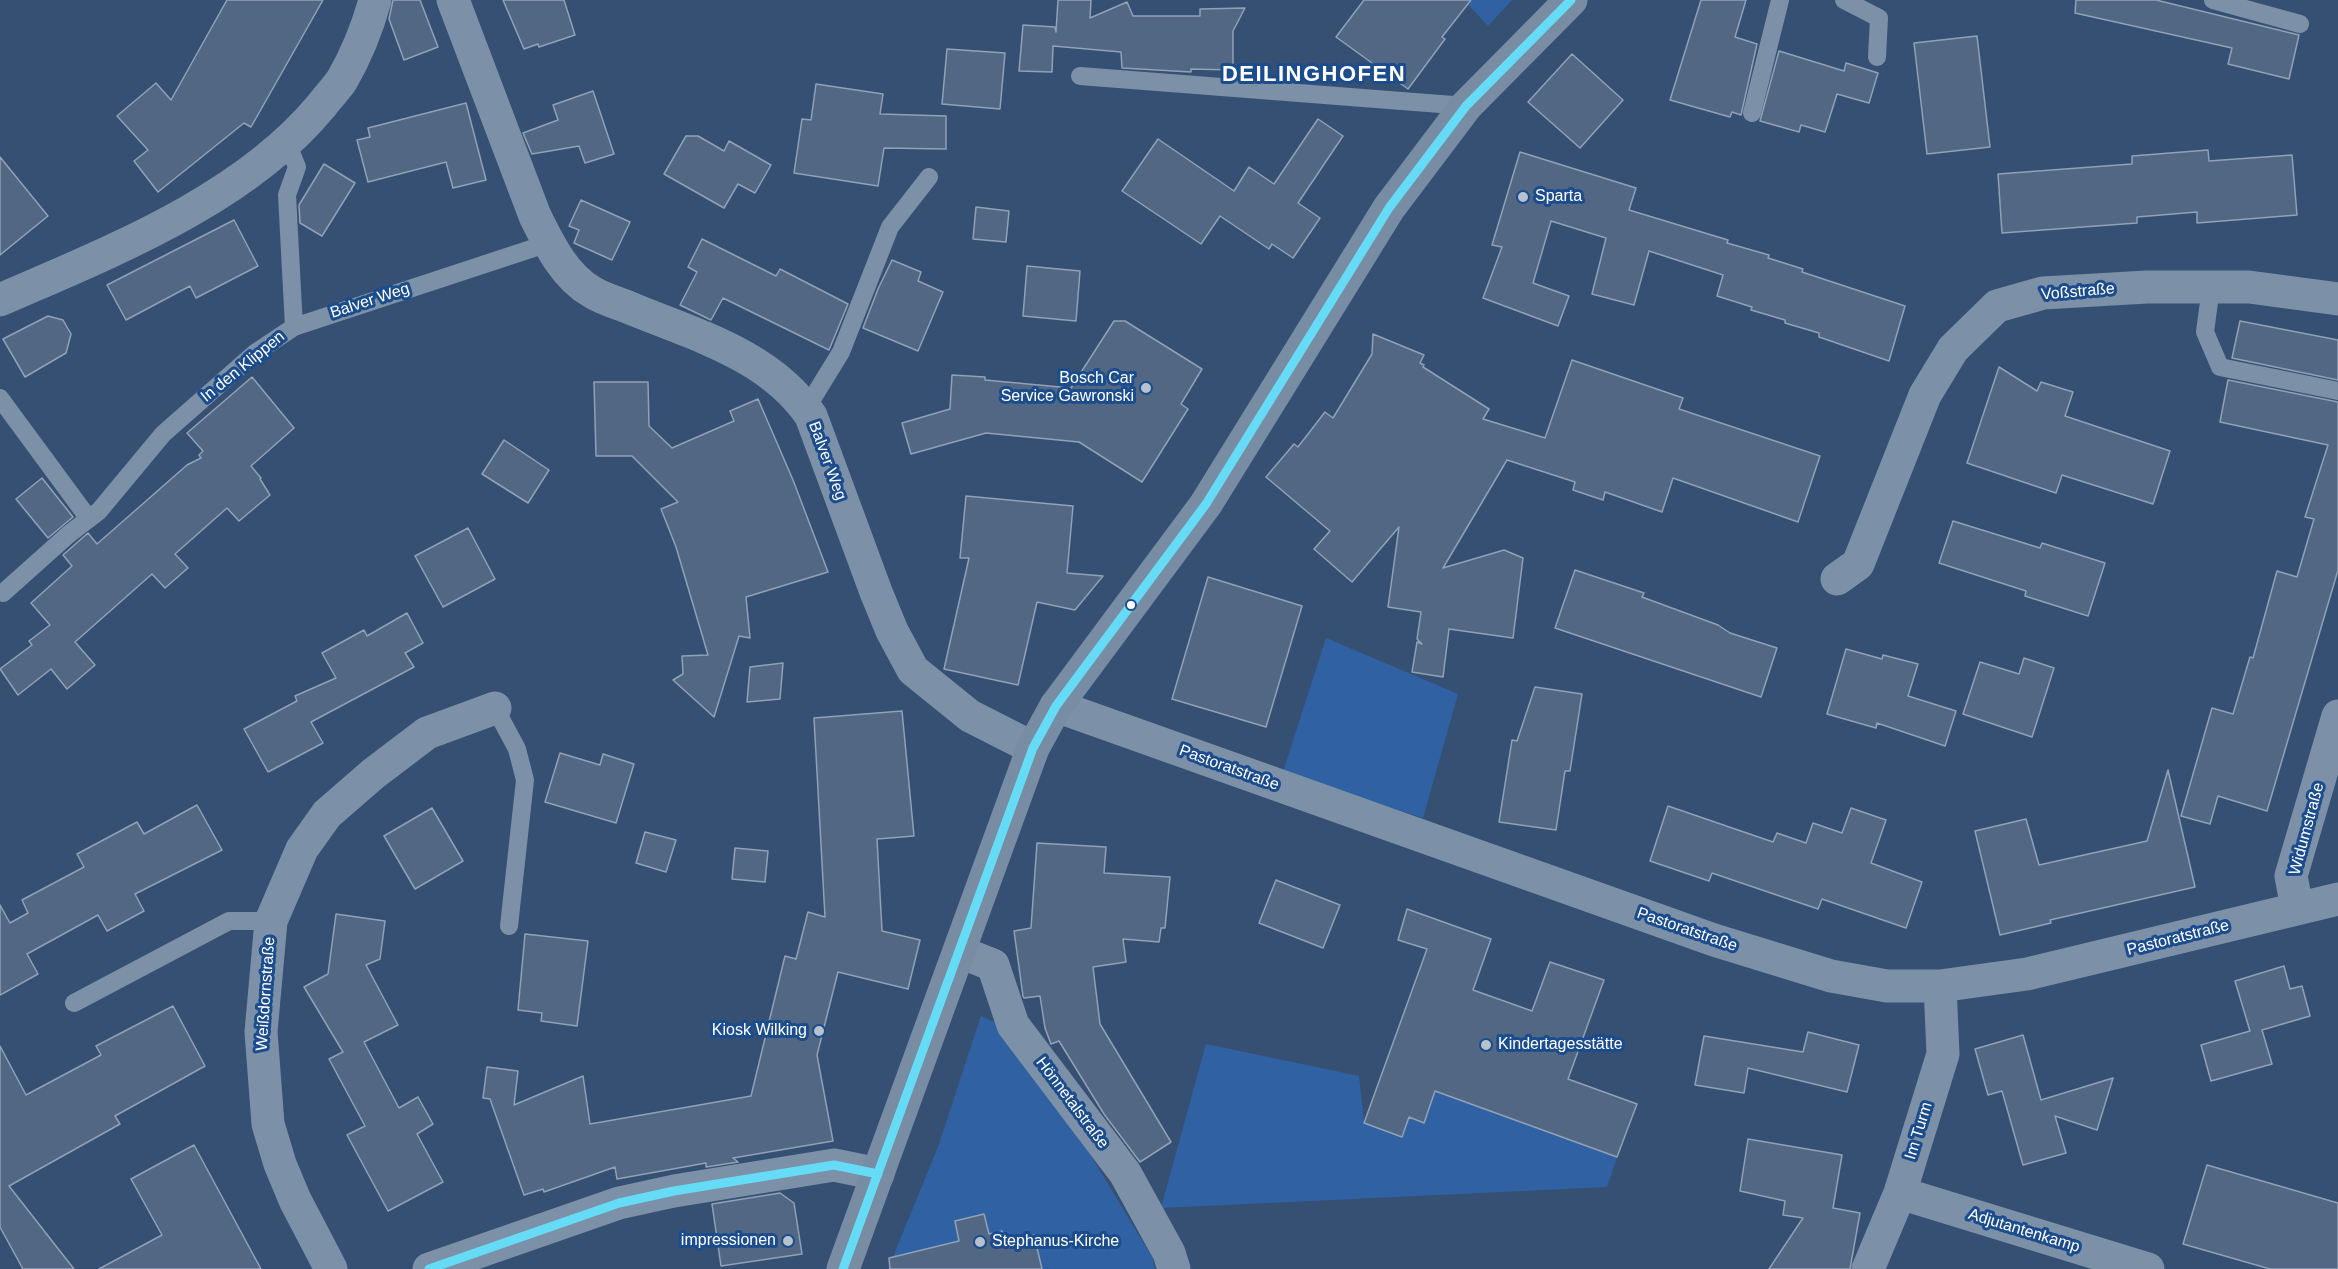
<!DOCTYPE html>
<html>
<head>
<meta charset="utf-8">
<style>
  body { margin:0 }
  canvas { display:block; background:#355073 }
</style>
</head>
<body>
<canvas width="2338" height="1269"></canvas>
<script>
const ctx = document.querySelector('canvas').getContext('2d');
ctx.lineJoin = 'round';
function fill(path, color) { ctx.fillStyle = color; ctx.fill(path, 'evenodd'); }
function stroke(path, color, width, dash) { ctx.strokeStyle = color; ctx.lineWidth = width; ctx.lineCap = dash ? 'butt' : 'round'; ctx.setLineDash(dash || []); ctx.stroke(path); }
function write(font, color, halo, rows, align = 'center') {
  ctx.font = font + ' Arial,sans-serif'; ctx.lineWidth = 6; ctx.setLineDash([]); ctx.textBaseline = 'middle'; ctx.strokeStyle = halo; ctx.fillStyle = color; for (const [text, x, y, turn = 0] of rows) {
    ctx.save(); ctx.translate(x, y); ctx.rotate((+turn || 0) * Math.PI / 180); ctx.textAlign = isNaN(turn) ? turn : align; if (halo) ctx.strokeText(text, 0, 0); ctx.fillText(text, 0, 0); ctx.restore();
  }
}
fill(new Path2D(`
  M1464,0H1512L1488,26Z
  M1326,638L1458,694L1423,818L1283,772Z
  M981,1016L999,1024L1067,1116L1152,1257L1155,1269H888L938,1147Z
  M1206,1044L1359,1076L1364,1123L1401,1136L1409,1117L1424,1123L1435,1091L1617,1157L1607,1187L1161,1208Z`), '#3062a3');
const building = new Path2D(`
  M227,0H323L251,127L244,123L158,192L134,161L148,150L117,116L156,83L171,100Z
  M393,0H420L438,47L404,60L389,19Z
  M503,0H564L575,35L539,47L538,44L524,49Z
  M1058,0H1091L1090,18L1127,2L1133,16H1200V9L1245,8L1233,31V70L1191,69V72L1122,68L1121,52L1053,46L1052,72L1019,71L1023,25L1055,27L1056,32Z
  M1364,0H1471L1442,37L1445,39L1408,89L1336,37Z
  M1701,0H1746L1735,37L1757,44L1741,115L1732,112L1730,117L1670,100Z
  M2076,0H2156L2299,35L2289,79L2228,64L2232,48L2075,13Z
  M1977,36L1990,147L1927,154L1914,43Z
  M947,49L1005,53L1000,109L942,104Z
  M1779,51L1844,71L1846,63L1878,73L1869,103L1837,94L1825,132L1801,125L1799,132L1760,121Z
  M1572,54L1623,100L1580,148L1528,102Z
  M816,84L883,94L880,114L946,116V149L884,148L878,186L794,173L802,119L811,120Z
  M593,91L614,154L585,163L579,146L532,154L523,133L558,120L553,105Z
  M466,103L486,180L453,188L446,162L368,182L357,140L370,137L368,128Z
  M1318,119L1343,136L1298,203L1320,218L1293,258L1272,244L1269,249L1220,216L1201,244L1122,191L1158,139L1234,191L1249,167L1274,184Z
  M686,136H698L724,151L729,141L771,165L755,193L738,184L724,208L664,174Z
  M2208,150L2209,161L2292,155L2297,215L2197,223V212L2137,217V223L2002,233L1998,174L2132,164V156Z
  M1520,152L1636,188L1629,210L1728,240L1727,243L1769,255L1768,258L1803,269L1802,272L1905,306L1889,361L1819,337V333L1785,323V320L1751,310L1752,307L1717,296L1723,275L1649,251L1634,305L1592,294L1606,238L1551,221L1533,283L1569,296L1558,326L1483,298L1502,247L1492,245Z
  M0,157L48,216L0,255Z
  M324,164L355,183L322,236L300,223L299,205Z
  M581,200L630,222L612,260L574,243L579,230L569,226Z
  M976,207L1009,211L1006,242L973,239Z
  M234,220L258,266L196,298L190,286L126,320L107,285Z
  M702,239L776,276L780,269L848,304L829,350L723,298L711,320L680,305L697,272L688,267Z
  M892,260L921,272L918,281L943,292L918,351L863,328L878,289Z
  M1027,266L1080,271L1076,321L1023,316Z
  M48,316L63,320L71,334L66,353L25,377L3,339Z
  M1114,321H1125L1202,369L1181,404L1188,409L1142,482L1079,442L986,433L911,454L902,423L950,409L952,375L985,377V380L1071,388Z
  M2240,321L2338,340V380L2232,358Z
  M1373,334L1424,355L1420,363L1424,365L1423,367L1489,409L1483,419L1545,438L1572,360L1683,398L1679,409L1820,456L1798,522L1673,478L1662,512L1605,492L1603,500L1573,490L1575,482L1507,460L1443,568L1504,550L1523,558L1513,638L1449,629L1443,677L1412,672L1417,642L1422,644L1417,639L1421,612L1388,607L1399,527L1352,582L1314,549L1330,531L1266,477L1294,444L1298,447L1325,412L1333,418L1372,354Z
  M1999,367L2037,391L2041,382L2073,392L2065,416L2170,451L2153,504L2062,475L2056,493L1967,463Z
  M252,377L294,428L251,466L261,478L260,479L270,495L239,521L227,508L175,554L188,568L165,588L152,574L75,642L95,665L67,689L51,669L18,695L0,669L32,645L29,641L50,625L31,603L72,566L63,555L88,533L97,544L187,465L201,458L199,455L203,451L187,433Z
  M2228,380L2338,402V570L2267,811L2218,796L2210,824L2181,816L2212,708L2233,714L2250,657L2253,658L2277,571L2297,577L2314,519L2305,517L2328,445L2220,422Z
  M594,382H648L649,426L672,448L734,421L730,411L758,399L793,480L828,572L746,597L750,638L739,636L714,717L673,680L683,674L682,656L708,655L676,547L661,509L678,502L632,456H596Z
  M504,440L549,470L528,503L482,474Z
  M42,478L73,517L48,538L16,499Z
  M966,496L1073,506L1067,573L1103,576L1075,610L1037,602L1018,685L944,669L969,558H960Z
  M1953,521L2040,548L2042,543L2105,563L2088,616L2025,596L2026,591L1939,563Z
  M468,528L495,579L443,607L415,556Z
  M1575,570L1644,593L1642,597L1718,625L1730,633L1777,648L1761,697L1555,628Z
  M1208,577L1302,606L1266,727L1172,699Z
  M407,613L423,643L405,653L414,667L311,722L323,743L268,772L244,729L297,701L295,696L336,678L322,653L364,630L367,636Z
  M1846,649L1882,659L1883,655L1918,664L1908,696L1956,711L1945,746L1877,723L1876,728L1827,714Z
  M2024,658L2054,668L2032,737L1963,714L1980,662L2019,674Z
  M783,663L780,699L747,702L750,667Z
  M1535,687L1582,694L1570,771H1565L1556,830L1499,822L1512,740L1517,741Z
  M902,711L914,836L877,839L882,931L920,940L908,989L838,972L817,1055L833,1141L733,1158L738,1162L706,1167V1163L617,1179L615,1167L544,1192L543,1189L524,1195L490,1099L483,1098L487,1067L518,1071L514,1105L583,1076L590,1124L751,1096L785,956L796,959L808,912L825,917L814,718Z
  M560,753L600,765L603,754L634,764L616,823L545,802Z
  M2168,770L2195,887L2050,920L2051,923L2000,935L1975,831L2026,819L2039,865L2147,841Z
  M197,805L222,850L135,894L144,911L107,931L98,915L27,954L38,974L0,995V905L10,923L28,913L22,900L84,867L77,854L137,822L144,834Z
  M1668,806L1773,842L1777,833L1806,843L1813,823L1842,833L1851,808L1886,820L1871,863L1922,882L1906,928L1822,899L1818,909L1712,873L1709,881L1650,861Z
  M432,808L463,861L415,889L384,836Z
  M645,832L676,840L666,872L636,863Z
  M1037,843L1106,847L1104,873L1170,877L1165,928H1161L1159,942L1123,939L1126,962L1093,967L1100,1024L1171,1142L1140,1162L1104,1114L1059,1041L1051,1044L1045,1028L1040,996L1024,998L1023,996L1014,931L1031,928Z
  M735,848L768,851L765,882L732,879Z
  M1276,880L1340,905L1323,948L1259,923Z
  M1407,909L1491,939L1473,990L1532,1011L1550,962L1604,980L1568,1079L1637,1104L1617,1157L1435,1091L1424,1123L1409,1117L1402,1137L1364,1123L1427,949L1398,940Z
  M336,914L385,921L380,959L366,965L398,1025L364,1042L399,1108L418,1097L433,1124L417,1134L443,1182L388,1211L347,1135L365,1126L329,1059L343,1052L304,987L328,974Z
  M525,934L588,941L577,1026L541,1021L542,1013L518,1010Z
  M2284,966L2290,989L2302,986L2310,1016L2262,1030L2272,1064L2211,1081L2201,1045L2250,1031L2235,981Z
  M173,1006L205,1066L115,1116L120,1124L9,1186L74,1269H23L0,1227V1046L26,1095L101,1055L96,1046Z
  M1808,1032L1859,1045L1847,1092L1748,1068L1744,1093L1695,1085L1704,1036L1803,1052Z
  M2023,1035L2041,1100L2113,1078L2097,1130L2055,1116L2066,1153L2023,1165L2002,1091L1988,1095L1975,1049Z
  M1748,1139L1842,1155L1833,1208L1860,1213L1850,1269H1769L1803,1218L1783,1215L1785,1201L1740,1191Z
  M194,1145L261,1269H99L162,1235L131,1179Z
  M2207,1165L2338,1203V1269H2270L2183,1244Z
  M780,1193L794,1203L802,1254L721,1266L712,1204Z
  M984,1214L989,1234L1002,1231L1005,1243L1034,1235L1042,1269H890L889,1258L959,1241L955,1221Z`);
fill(building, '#526783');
stroke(building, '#91a1b6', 1.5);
stroke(new Path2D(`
  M1844,0L1879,18L1877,57
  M2213,0L2300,24
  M1080,76L1466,106
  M1752,113L1780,0
  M287,142L297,167L287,195L294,327
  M2211,287L2205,332L2220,367L2338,391
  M0,398L89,519
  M806,409L841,352L890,227L929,177
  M3,593L69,534L99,511L163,434L255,353L294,327L549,243
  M495,708L517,749L525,780L509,926
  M74,1003L229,921H271`), '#7c90a7', 18);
stroke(new Path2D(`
  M453,0L535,216C549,244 564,276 592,292C603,299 618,303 630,308C695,335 770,355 811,416L876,592L892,631L913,670L970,716L1033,748
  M0,300C110,252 244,200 322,105C328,97 336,89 342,80C357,54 367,29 375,0
  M1837,579L1858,564L1925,395L1953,349L1997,306L2043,293L2147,287H2249L2338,299
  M1056,706L1714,940L1831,976L1887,986H1940L2027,974L2338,899
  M2297,908L2291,876L2338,716
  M960,952L993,965L1013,1025L1125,1173L1169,1253L1174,1269
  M1900,1193L2148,1269
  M331,1269L295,1200L280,1164L268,1124L261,1032L271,921L302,849L327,814L373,774L427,733L495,708
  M429,1269L619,1203L674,1191L834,1165L878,1174
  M1868,1269L1900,1193L1943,1054L1940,986`), '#7c90a7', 33);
stroke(new Path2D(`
  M843,1269L1033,748L1056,706L1206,504L1389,208L1466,106L1571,0`), '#788ca3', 33);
stroke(new Path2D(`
  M429,1269L619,1203L674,1191L834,1165L878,1174
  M843,1269L1033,748L1056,706L1206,504L1389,208L1466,106L1571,0`), '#66dbf5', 9);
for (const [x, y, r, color] of [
  [1523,197,6,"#b8c2ce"],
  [1146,388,6,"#b8c2ce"],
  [1131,605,5,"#fff"],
  [819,1031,6,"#b8c2ce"],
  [1486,1045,6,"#b8c2ce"],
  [788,1241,6,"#b8c2ce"],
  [980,1242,6,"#b8c2ce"]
]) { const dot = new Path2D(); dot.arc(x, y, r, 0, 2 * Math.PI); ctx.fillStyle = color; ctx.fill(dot); stroke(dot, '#1b4c8d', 2); }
write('16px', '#fff', '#1b4c8d', [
  ["Sparta",1535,197],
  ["Bosch Car",1134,379,"right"],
  ["Service Gawronski",1134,397,"right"],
  ["Kiosk Wilking",807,1031,"right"],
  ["Kindertagesstätte",1498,1045],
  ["impressionen",776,1241,"right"],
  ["Stephanus-Kirche",992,1242]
], 'left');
write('16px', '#fff', '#1b4c8d', [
  ["Voßstraße",2078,292,-5],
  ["Balver Weg",370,301,-18],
  ["In den Klippen",243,367,-39],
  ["Balver Weg",827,461,70],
  ["Pastoratstraße",1229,768,20],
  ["Widumstraße",2307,829,-75],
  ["Pastoratstraße",1687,930,19],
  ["Pastoratstraße",2178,938,-14],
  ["Weißdornstraße",266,994,-86],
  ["Hönnetalstraße",1072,1103,53],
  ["Im Turm",1919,1131,-73],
  ["Adjutantenkamp",2024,1231,17]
]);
ctx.letterSpacing = '1.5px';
write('bold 22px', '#fff', '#1b4c8d', [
  ["DEILINGHOFEN",1314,75]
]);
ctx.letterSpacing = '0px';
</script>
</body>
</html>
